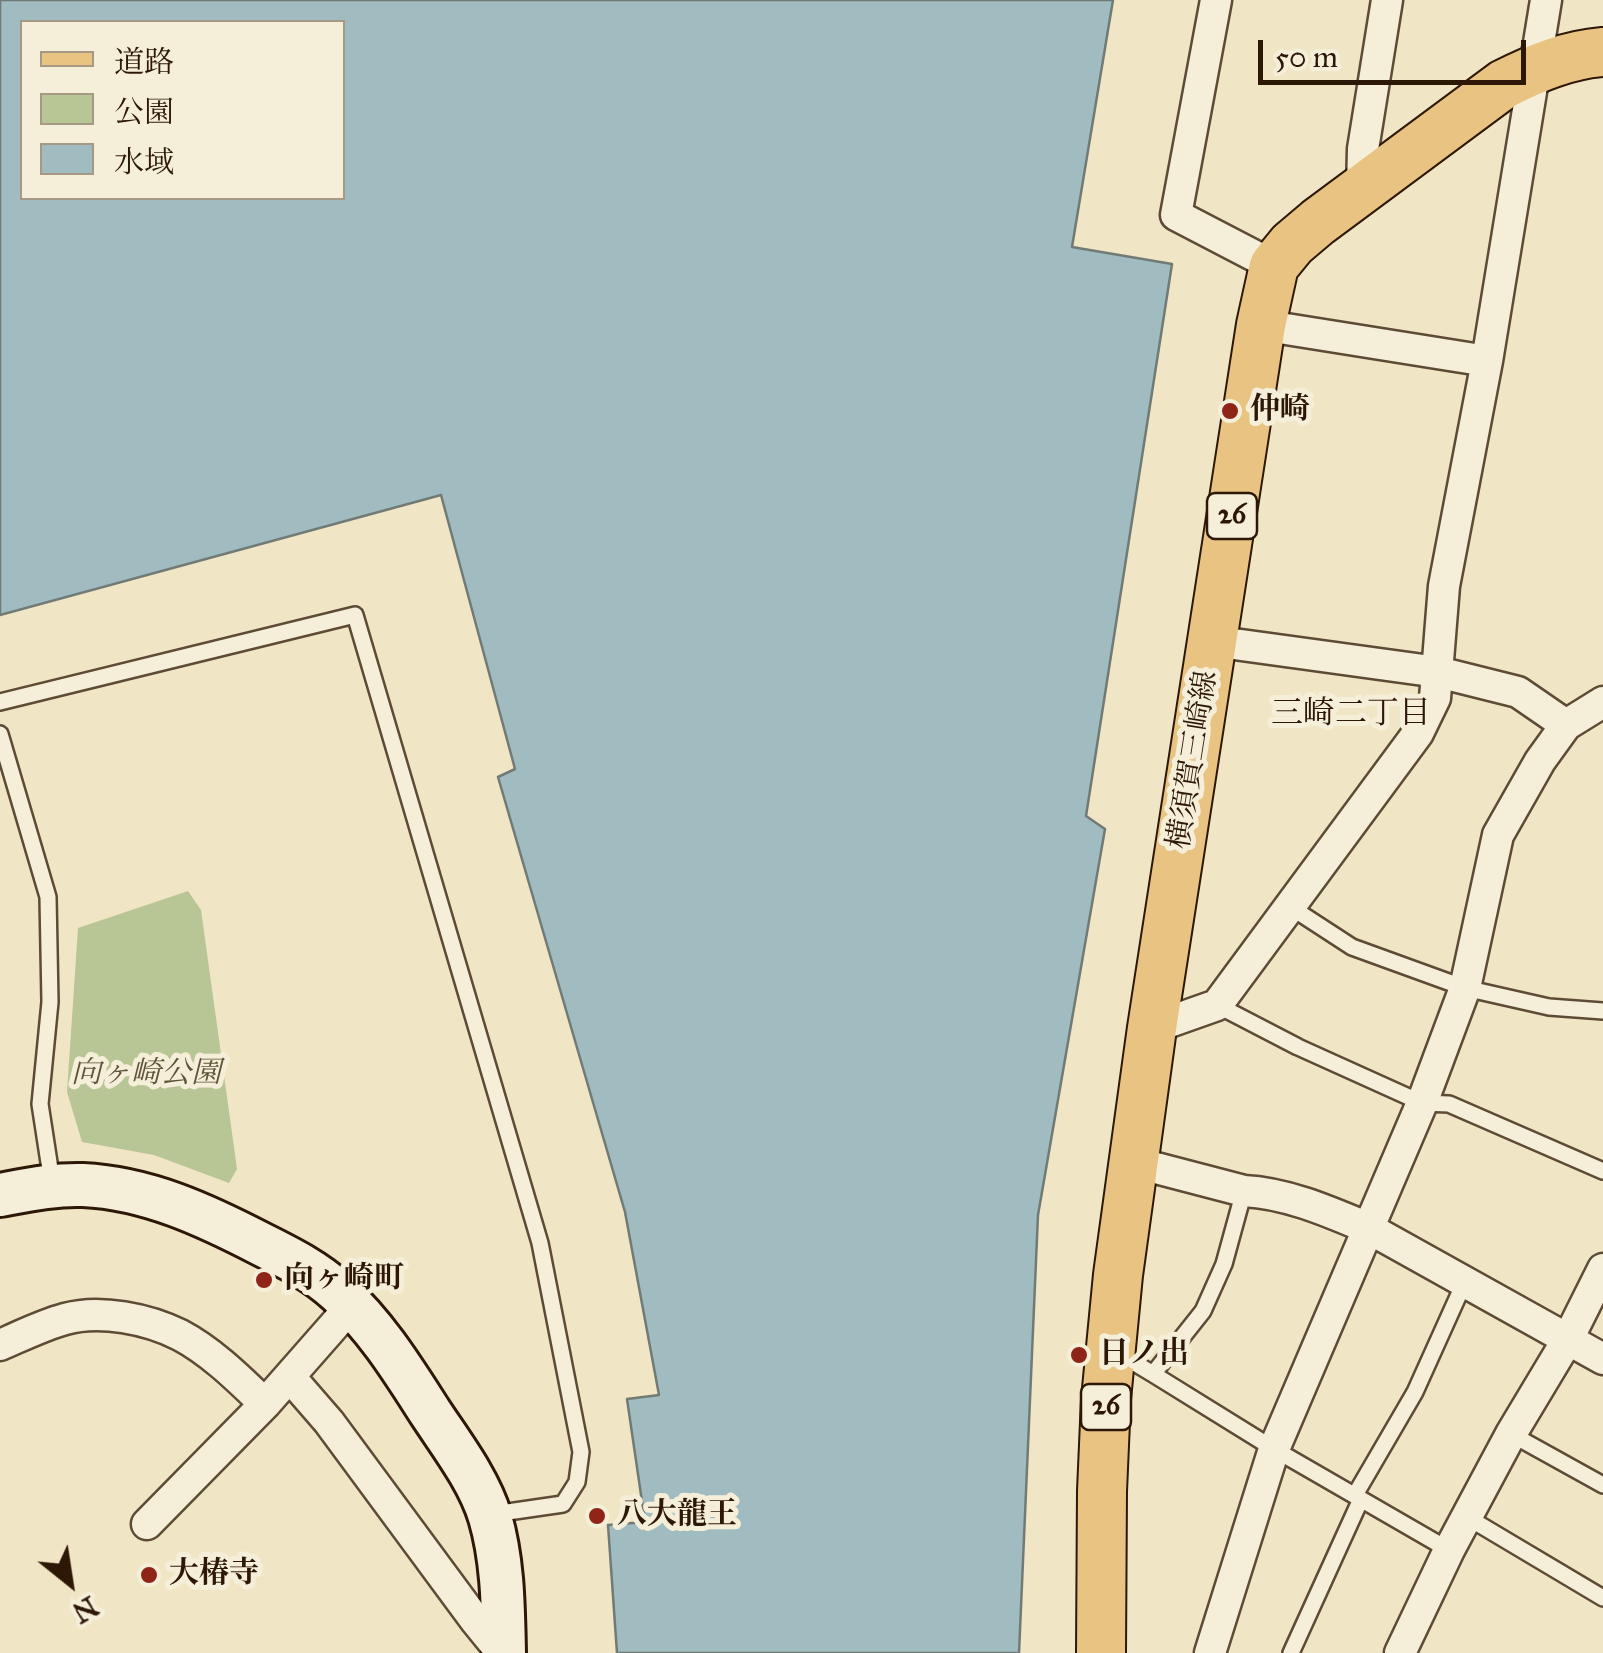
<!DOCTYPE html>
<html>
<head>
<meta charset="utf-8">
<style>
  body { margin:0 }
  #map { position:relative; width:1603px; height:1653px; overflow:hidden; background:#f0e6c5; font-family:"IM FELL Great Primer","Noto Serif JP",serif }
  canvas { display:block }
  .legend { position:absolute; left:20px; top:20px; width:325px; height:180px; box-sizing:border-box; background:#f5efd9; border:2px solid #a59985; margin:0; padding:12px 18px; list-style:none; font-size:30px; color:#2d1706 }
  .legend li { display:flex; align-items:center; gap:20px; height:50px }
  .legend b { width:50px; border:2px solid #a59985 }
  .north { position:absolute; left:20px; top:1533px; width:100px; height:100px; -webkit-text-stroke:8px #f5efd9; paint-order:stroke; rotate:150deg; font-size:28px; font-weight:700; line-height:40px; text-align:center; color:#2d1706 }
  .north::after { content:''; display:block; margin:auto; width:35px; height:45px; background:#2d1706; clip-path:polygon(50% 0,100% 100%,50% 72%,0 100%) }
  .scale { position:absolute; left:1258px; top:40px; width:268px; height:45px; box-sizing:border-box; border:5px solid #2d1706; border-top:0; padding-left:12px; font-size:30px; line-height:35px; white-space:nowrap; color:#2d1706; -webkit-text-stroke:8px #f5efd9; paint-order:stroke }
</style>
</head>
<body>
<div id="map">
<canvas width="1603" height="1653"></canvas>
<ul class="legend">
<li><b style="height:12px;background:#e8c382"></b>道路</li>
<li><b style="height:28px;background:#b8c595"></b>公園</li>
<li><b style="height:28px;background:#a0bcc0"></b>水域</li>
</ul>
<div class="north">N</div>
<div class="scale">50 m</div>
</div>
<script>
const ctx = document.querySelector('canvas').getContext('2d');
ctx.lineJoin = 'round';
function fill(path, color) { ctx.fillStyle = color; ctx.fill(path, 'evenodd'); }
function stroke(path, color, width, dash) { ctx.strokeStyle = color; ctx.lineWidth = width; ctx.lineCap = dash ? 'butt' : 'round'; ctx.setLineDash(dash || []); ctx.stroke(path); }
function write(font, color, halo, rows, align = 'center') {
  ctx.font = font + ' "IM FELL Great Primer","Noto Serif JP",serif'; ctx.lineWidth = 10; ctx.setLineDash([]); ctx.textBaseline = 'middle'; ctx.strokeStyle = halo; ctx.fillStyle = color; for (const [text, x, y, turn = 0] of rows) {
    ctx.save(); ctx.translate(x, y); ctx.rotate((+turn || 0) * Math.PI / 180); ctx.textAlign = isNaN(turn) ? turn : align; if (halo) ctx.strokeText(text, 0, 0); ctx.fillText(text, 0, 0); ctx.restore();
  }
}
fill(new Path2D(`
  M188,891L201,910L237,1169L229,1183L154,1155L82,1142L67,1092L78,928Z`), '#b8c595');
const water = new Path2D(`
  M0,0H1113L1072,247L1172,264L1086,816L1105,829L1038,1215L1019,1653H617L608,1525L645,1522L627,1399L659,1395L625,1212L498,777L515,769L441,495L0,615ZM22,22H342V198H22Z`);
fill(water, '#a0bcc0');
stroke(water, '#727a76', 2.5);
const lane = new Path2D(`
  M0,702L355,615L540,1243L581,1452L577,1482L563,1504L494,1514
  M0,734L48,897L50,1002L40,1104L52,1182
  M1289,906L1352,947L1465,988L1549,1007L1603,1011
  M1217,1005L1298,1047L1422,1103L1449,1104L1603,1171
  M1116,1357L1133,1362L1153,1374L1274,1449L1449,1550
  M1153,1374L1203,1311L1224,1264L1244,1191
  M1511,1434L1603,1485
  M1355,1495L1415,1392L1465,1281
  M1467,1517L1603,1598
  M1291,1653L1361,1499`);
const street = new Path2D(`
  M1216,0L1176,215L1274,266
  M1362,190L1363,149L1387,0
  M1261,325L1487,361
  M1212,641L1438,672L1518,692L1566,725
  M1152,1028L1217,1005L1418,733L1435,698L1444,586L1487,361L1546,0
  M1133,1162L1244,1191C1287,1193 1330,1212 1368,1228L1603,1359
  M0,1345C21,1336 43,1325 65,1319C100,1309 148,1319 180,1335C212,1352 239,1379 265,1404
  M290,1377L329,1422L476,1621L502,1653
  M147,1524L265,1404L352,1305
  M1210,1653L1274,1449L1422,1103L1465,988L1498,835L1540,761L1566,725L1603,702
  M1400,1653L1449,1550L1511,1434L1568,1339L1603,1269`);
const secondary = new Path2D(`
  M0,1195C27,1190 55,1184 83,1185C147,1188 205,1215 261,1244C289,1258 315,1271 338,1292C376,1326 403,1370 430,1412C451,1444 479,1480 490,1517C503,1561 503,1608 504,1653`);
const primary = new Path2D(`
  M1101,1653L1102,1491L1106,1399L1118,1275L1152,1028L1261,325L1274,266L1292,244L1318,222L1504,84C1536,68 1567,55 1603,52`);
stroke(lane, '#5e4b36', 20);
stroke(street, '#5e4b36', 35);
stroke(secondary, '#2d1706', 48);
stroke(primary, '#2d1706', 52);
stroke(lane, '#f5efd9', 15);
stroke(street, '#f5efd9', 30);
stroke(secondary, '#f5efd9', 42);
stroke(primary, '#e8c382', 48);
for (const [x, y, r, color] of [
  [1230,411,10,"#8f2418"],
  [264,1280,10,"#8f2418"],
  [1079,1355,10,"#8f2418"],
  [597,1516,10,"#8f2418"],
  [149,1575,10,"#8f2418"]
]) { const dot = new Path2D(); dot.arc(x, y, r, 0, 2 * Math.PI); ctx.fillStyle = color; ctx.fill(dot); stroke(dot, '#f5efd9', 4); }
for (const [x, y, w] of [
  [1232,516,50],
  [1106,1407,50]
]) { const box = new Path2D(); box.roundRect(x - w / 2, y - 23, w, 46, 8); ctx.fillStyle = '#f5efd9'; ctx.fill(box); stroke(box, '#2d1706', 2.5); }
write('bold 28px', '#2d1706', null, [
  ["26",1232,516],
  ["26",1106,1407]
]);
write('bold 30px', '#2d1706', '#f5efd9', [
  ["仲崎",1250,411],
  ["向ヶ崎町",284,1280],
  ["日ノ出",1099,1355],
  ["八大龍王",617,1516],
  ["大椿寺",169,1575]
], 'left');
write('30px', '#2d1706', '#f5efd9', [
  ["横須賀三崎線",1194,760,-81]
]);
write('italic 30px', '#5e5438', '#f5efd9', [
  ["向ヶ崎公園",146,1075]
]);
write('32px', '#2d1706', '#f5efd9', [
  ["三崎二丁目",1351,715]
]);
</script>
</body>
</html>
